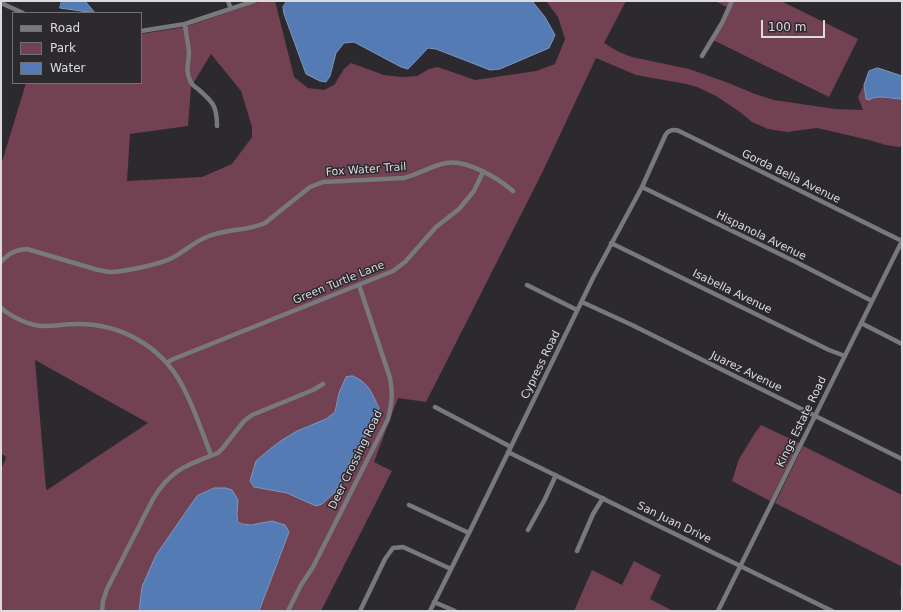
<!DOCTYPE html>
<html>
<head>
<meta charset="utf-8">
<style>
  body { margin:0 }
  #map { position:relative; width:903px; height:612px; overflow:hidden; background:#2c292f; font-family:"DejaVu Sans",sans-serif }
  canvas { display:block }
  .frame { position:absolute; inset:0; border:2px solid #dcdbde; pointer-events:none }
  .legend { position:absolute; left:12px; top:12px; width:130px; height:72px; box-sizing:border-box; background:#2c292f; border:1px solid #727075; margin:0; padding:5px 7px; list-style:none; font-size:12px; color:#dcdbde }
  .legend li { display:flex; align-items:center; gap:8px; height:20px }
  .legend b { width:20px; border:1px solid #727075 }
  .scale { position:absolute; left:761px; top:20px; width:64px; height:18px; box-sizing:border-box; border:2px solid #dcdbde; border-top:0; padding-left:5px; font-size:12px; line-height:14px; white-space:nowrap; color:#dcdbde; -webkit-text-stroke:3px #2c292f; paint-order:stroke }
</style>
</head>
<body>
<div id="map">
<canvas width="903" height="612"></canvas>
<div class="frame"></div>
<ul class="legend">
<li><b style="height:5px;background:#78797c"></b>Road</li>
<li><b style="height:11px;background:#724152"></b>Park</li>
<li><b style="height:11px;background:#547bb3"></b>Water</li>
</ul>
<div class="scale">100 m</div>
</div>
<script>
const ctx = document.querySelector('canvas').getContext('2d');
ctx.lineJoin = 'round';
function fill(path, color) { ctx.fillStyle = color; ctx.fill(path, 'evenodd'); }
function stroke(path, color, width, dash) { ctx.strokeStyle = color; ctx.lineWidth = width; ctx.lineCap = dash ? 'butt' : 'round'; ctx.setLineDash(dash || []); ctx.stroke(path); }
function write(font, color, halo, rows, align = 'center') {
  ctx.font = font + ' "DejaVu Sans",sans-serif'; ctx.lineWidth = 3; ctx.setLineDash([]); ctx.textBaseline = 'middle'; ctx.strokeStyle = halo; ctx.fillStyle = color; for (const [text, x, y, turn = 0] of rows) {
    ctx.save(); ctx.translate(x, y); ctx.rotate((+turn || 0) * Math.PI / 180); ctx.textAlign = isNaN(turn) ? turn : align; if (halo) ctx.strokeText(text, 0, 0); ctx.fillText(text, 0, 0); ctx.restore();
  }
}
fill(new Path2D(`
  M261,1H275L294,77L308,88L324,90L334,85L344,69L351,63L384,75L402,77L417,76L429,69L438,67L475,80L536,71L555,64L565,39L558,17L546,1H626L604,43L619,52L632,57L689,69L726,82L755,94L774,100L835,109L863,110L858,97L864,85L866,99L879,96L885,98L902,99V146L899,147L886,145L869,140L817,128L787,132L768,129L752,122L740,112L716,96L697,87L686,84L636,75L596,58L542,173L426,402L398,398L374,462L392,471L321,611H259L289,532L258,524L242,525C235,519 237,508 238,500L226,488H214L206,491L142,587L139,611H1V469L6,458L5,456L1,454V165L26,83H141V34L185,27ZM211,54L241,91L252,127V137L232,164L202,177L127,181L130,134L188,126L191,87ZM35,360L148,423L47,490L46,489ZM370,389L379,408L369,433L360,444L354,454L292,495L287,493L254,487L256,461C271,448 286,436 305,427C314,423 330,422 335,412C337,407 338,398 339,393Z
  M715,1H781L858,39L829,97L713,40L729,8Z
  M761,425L799,443L770,501L732,481L739,459L755,433Z
  M803,446L902,495V601L900,593L902,581L901,566L775,503Z
  M634,561L661,575L650,599L673,611H574L592,570L622,585Z`), '#724152');
const water = new Path2D(`
  M62,1H85L95,13L60,8Z
  M287,1H532L545,17L555,35L549,48L500,69L490,70L436,49L428,48L408,69L401,67L354,42L344,43L336,53L330,76L326,82L320,81L306,74L284,14L283,7Z
  M878,68L902,76V99C891,99 877,94 869,100L866,99L864,85L869,71Z
  M353,376C369,383 372,393 379,408L375,420L369,433L359,444L335,492L322,504L316,506L287,493L254,487L250,481L256,461L270,449L282,440L297,431L326,419L335,412L339,393L346,377Z
  M214,488H226L232,490L238,500L237,515L238,522L242,524L251,525L272,521L285,525L289,532L259,611H139L142,587L156,555L197,496Z`);
fill(water, '#547bb3');
stroke(water, '#7d98c0', 1);
stroke(new Path2D(`
  M228,1L231,9
  M1,3L23,13
  M185,24C186,34 188,43 189,52C189,62 185,71 190,80C191,84 195,87 198,89C213,102 217,106 217,126
  M141,31L185,24L254,1
  M702,56L722,23L732,1
  M642,187L794,261L872,301
  M611,243L829,350L845,356
  M1,262C9,253 15,250 27,249L98,270C102,270 106,272 110,272C123,272 161,264 172,258C185,251 195,241 209,236C227,229 247,231 265,223L310,187L323,182L404,178C419,174 431,166 446,163C466,159 498,178 513,191
  M527,285L577,310
  M582,302L632,325L902,459
  M1,308C11,317 32,327 46,326C56,326 66,324 76,324C120,323 161,346 182,385C194,407 202,432 211,455
  M861,323L902,344
  M167,363L171,360L393,271L405,262L436,227L459,209L474,191L483,172
  M435,407L511,447
  M508,452L832,611
  M409,505L469,533
  M528,530L545,499L556,475
  M577,551L593,514L603,498
  M434,602L455,611
  M102,611L103,601L107,589L153,499C171,469 187,465 218,453L222,449L244,421L252,415L313,390L323,384
  M288,611L301,585L313,567L388,419C392,403 393,394 390,378L359,285
  M360,611L385,559L393,548L403,547L451,569
  M430,611L469,533L593,278L642,187L665,136C668,130 673,129 679,131L902,241
  M718,611L902,241`), '#78797c', 4.5);
write('11px', '#dcdbde', '#2c292f', [
  ["Fox Water Trail",366,170,-4],
  ["Gorda Bella Avenue",791,177,26],
  ["Hispanola Avenue",761,236,26],
  ["Green Turtle Lane",339,283,-22],
  ["Isabella Avenue",732,292,26],
  ["Cypress Road",541,365,-64],
  ["Juarez Avenue",746,372,26],
  ["Kings Estate Road",802,422,-64],
  ["Deer Crossing Road",356,460,-64],
  ["San Juan Drive",674,523,26]
]);
</script>
</body>
</html>
